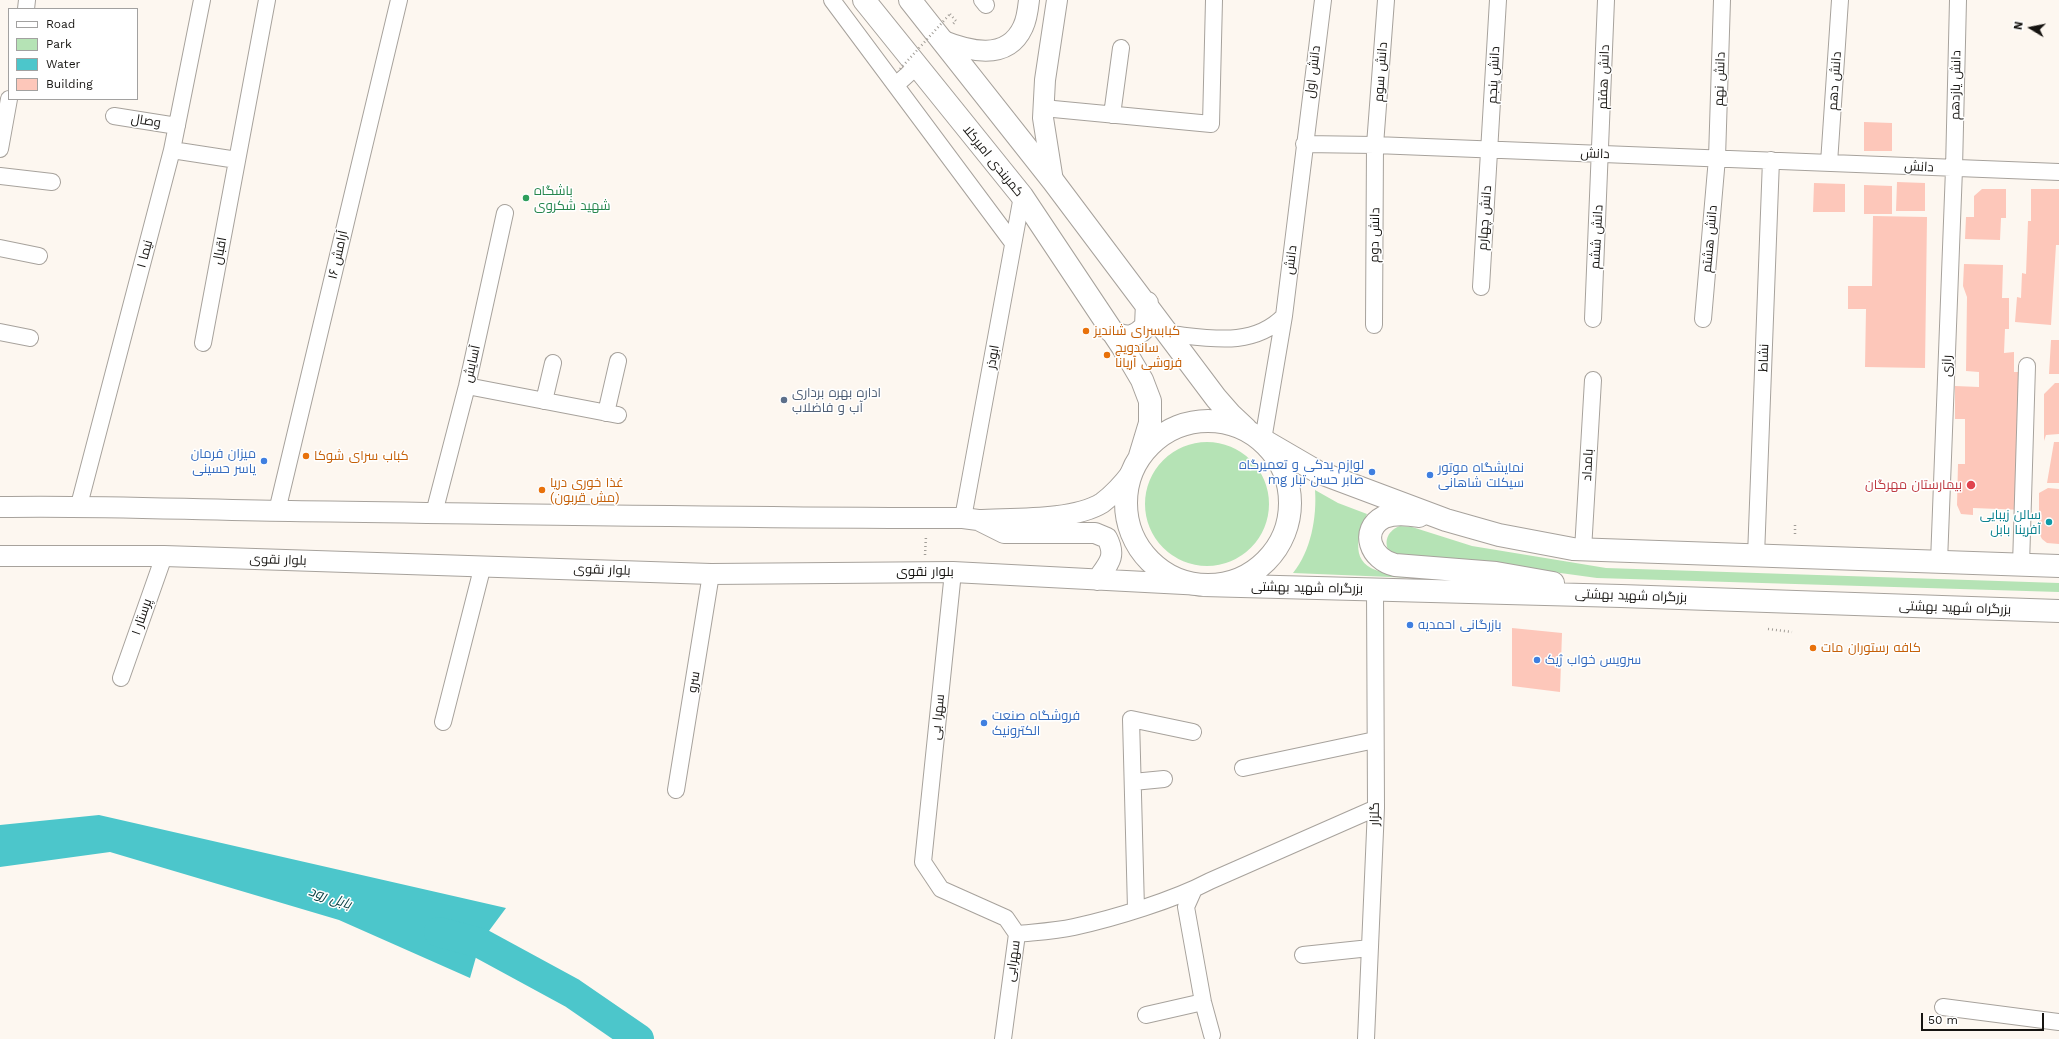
<!DOCTYPE html>
<html>
<head>
<meta charset="utf-8">
<style>
  body { margin:0 }
  #map { position:relative; width:2059px; height:1039px; overflow:hidden; background:#fdf7f0; font-family:"Work Sans",sans-serif }
  canvas { display:block }
  .legend { position:absolute; left:8px; top:8px; width:130px; height:92px; box-sizing:border-box; background:#fff; border:1px solid #a2a1a0; margin:0; padding:5px 7px; list-style:none; font-size:12px; color:#161411 }
  .legend li { display:flex; align-items:center; gap:8px; height:20px }
  .legend b { width:20px; border:1px solid #a2a1a0 }
  .north { position:absolute; left:2011px; top:8px; width:40px; height:40px; -webkit-text-stroke:3px #fff; paint-order:stroke; rotate:280deg; font-size:11px; font-weight:700; line-height:16px; text-align:center; color:#161411 }
  .north::after { content:''; display:block; margin:auto; width:14px; height:18px; background:#161411; clip-path:polygon(50% 0,100% 100%,50% 72%,0 100%) }
  .scale { position:absolute; left:1921px; top:1013px; width:123px; height:18px; box-sizing:border-box; border:2px solid #161411; border-top:0; padding-left:5px; font-size:12px; line-height:14px; white-space:nowrap; color:#161411; -webkit-text-stroke:3px #fff; paint-order:stroke }
</style>
</head>
<body>
<div id="map">
<canvas width="2059" height="1039"></canvas>
<ul class="legend">
<li><b style="height:5px;background:#fff"></b>Road</li>
<li><b style="height:11px;background:#b5e3b5"></b>Park</li>
<li><b style="height:11px;background:#4cc6cb"></b>Water</li>
<li><b style="height:11px;background:#fdc7ba"></b>Building</li>
</ul>
<div class="north">N</div>
<div class="scale">50 m</div>
</div>
<script>
const ctx = document.querySelector('canvas').getContext('2d');
ctx.lineJoin = 'round';
function fill(path, color) { ctx.fillStyle = color; ctx.fill(path, 'evenodd'); }
function stroke(path, color, width, dash) { ctx.strokeStyle = color; ctx.lineWidth = width; ctx.lineCap = dash ? 'butt' : 'round'; ctx.setLineDash(dash || []); ctx.stroke(path); }
function write(font, color, halo, rows, align = 'center') {
  ctx.font = font + ' "Work Sans",Cairo,sans-serif'; ctx.lineWidth = 3; ctx.setLineDash([]); ctx.textBaseline = 'middle'; ctx.strokeStyle = halo; ctx.fillStyle = color; for (const [text, x, y, turn = 0] of rows) {
    ctx.save(); ctx.translate(x, y); ctx.rotate((+turn || 0) * Math.PI / 180); ctx.textAlign = isNaN(turn) ? turn : align; if (halo) ctx.strokeText(text, 0, 0); ctx.fillText(text, 0, 0); ctx.restore();
  }
}
fill(new Path2D(`
  M1145 504a62 62 0 1 1 124 0a62 62 0 1 1-124 0Z
  M1315,490L1338,503L1367,514C1357,538 1349,564 1382,572L1487,579V581L1293,573C1311,551 1317,517 1315,490Z
  M1400,526L1412,527L1472,546L1606,568L2059,583V592L1597,578L1502,565L1398,555L1389,552C1383,540 1389,530 1400,526Z`), '#b5e3b5');
fill(new Path2D(`
  M99,815L506,908L480,943L470,978L339,920L110,852L0,867V825Z`), '#4cc6cb');
stroke(new Path2D(`
  M439,932L480,943L572,993L639,1039`), '#4cc6cb', 30);
fill(new Path2D(`
  M1864,122L1892,123V151H1864Z
  M1897,182L1925,183V211H1896Z
  M1814,183L1845,184V212H1813Z
  M1864,185L1892,186V214H1864Z
  M1982,189H2006V218H2001L2000,240L1965,239L1966,217H1974V196Z
  M2031,189H2059V245H2056L2051,325L2015,322L2017,297L2021,298L2022,273L2026,274L2028,221H2031Z
  M1873,216L1927,217L1925,368L1865,367L1866,309H1848V286H1872Z
  M1964,264L2003,265L2002,298H2009V329H2005L2004,353L2014,352V372H2023V510L1973,508V515L1961,514L1957,505L1958,464H1965V419H1955V386L1979,387V372L1966,371L1967,297L1963,286Z
  M2051,340H2059V374H2049Z
  M2055,383H2059V434L2046,435L2044,441V394Z
  M2054,442H2059V483H2047Z
  M2048,488L2059,489V544L2047,543L2042,539L2039,533V493Z
  M1512,628L1562,633L1560,692L1512,686Z`), '#fdc7ba');
const minor = new Path2D(`
  M832,0L1013,243
  M982,0L986,5
  M26,9L27,0
  M896,85L917,66
  M1043,108L1211,124L1214,0
  M1112,115L1121,48
  M114,116L177,126
  M1304,144L1375,145L2059,172
  M0,149L9,99
  M172,150L237,160
  M1829,163L1840,0
  M0,176L52,182
  M0,248L39,256
  M1481,287L1498,0
  M1284,316L1323,0
  M1593,319L1606,0
  M1703,319L1717,158L1722,0
  M1374,325L1375,145L1386,0
  M0,332L30,338
  M1169,334C1209,338 1253,348 1284,316L1263,440
  M203,343L267,0
  M467,386L618,415
  M544,401L553,363
  M606,413L618,361
  M79,505L172,150L202,0
  M277,511L399,0
  M434,513L467,386L505,213
  M963,518L1022,196
  M1583,550L1593,380
  M1756,556L1771,160
  M1939,562L1954,169L1958,0
  M2021,565L2027,366
  M953,572L923,862L941,889L1006,918L1017,934L1003,1039
  M121,678L164,556
  M443,722L483,565
  M1243,768L1375,740
  M1133,782L1164,779
  M676,790L711,574
  M1194,889L1186,907L1203,1002L1212,1035
  M1136,909L1131,719L1193,732
  M1017,934C1036,932 1056,931 1074,927C1115,918 1174,900 1210,881L1376,808
  M1303,955L1370,948
  M1943,1007L2059,1022
  M1146,1015L1203,1002
  M1366,1039L1376,808L1375,589`);
const major = new Path2D(`
  M941,40C968,51 1007,62 1023,27C1027,19 1028,9 1029,0
  M1053,181L1043,118L1045,80L1057,0
  M0,507C97,505 193,510 290,511C515,514 739,518 963,518L978,520C1013,518 1073,521 1102,503C1114,494 1123,484 1132,472
  M978,520L1004,533H1095L1107,538C1117,557 1108,564 1097,580
  M0,556H164L711,574L953,572L1203,585`);
const highway = new Path2D(`
  M864,0L1022,196L1122,346L1142,380L1150,401V423L1140,456
  M910,0L1053,181L1216,398L1230,414L1246,429
  M1111,331C1126,339 1134,339 1146,326L1147,303
  M1126 503a82 82 0 1 1 164 0a82 82 0 1 1-164 0Z
  M1263,440L1318,472L1446,520L1499,535L1573,549L2059,566
  M1419,516C1408,514 1394,513 1384,517C1359,530 1371,560 1395,565L1496,573L1553,583
  M1203,585L1621,596L2059,611`);
stroke(minor, '#a7a29c', 18);
stroke(major, '#a7a29c', 22);
stroke(highway, '#a7a29c', 24);
stroke(new Path2D(`
  M950,14L956,21L953,24
  M1795,534V523
  M925,555L926,536
  M1768,629L1792,632`), '#a19d97', 2.5, [1, 3]);
stroke(minor, '#fff', 16);
stroke(major, '#fff', 20);
stroke(highway, '#fff', 22);
stroke(new Path2D(`
  M900,69L950,14`), '#a19d97', 2.5, [1, 3]);
for (const [x, y, r, color] of [
  [526,198,4,"#2e9e5b"],
  [1086,331,4,"#e8710a"],
  [1107,355,4,"#e8710a"],
  [784,400,4,"#5c6f8a"],
  [306,456,4,"#e8710a"],
  [264,461,4,"#3f7fe0"],
  [1372,472,4,"#3f7fe0"],
  [1430,475,4,"#3f7fe0"],
  [1971,485,5,"#e0444e"],
  [542,490,4,"#e8710a"],
  [2049,522,4,"#0f9aa8"],
  [1410,625,4,"#3f7fe0"],
  [1813,648,4,"#e8710a"],
  [1537,660,4,"#3f7fe0"],
  [984,723,4,"#3f7fe0"]
]) { const dot = new Path2D(); dot.arc(x, y, r, 0, 2 * Math.PI); ctx.fillStyle = color; ctx.fill(dot); stroke(dot, '#fff', 1.5); }
write('13px', '#161411', '#fff', [
  ["دانش اول",1313,72,-83],
  ["دانش سوم",1381,72,-86],
  ["دانش پنجم",1494,75,-87],
  ["دانش هفتم",1604,77,-88],
  ["دانش نهم",1720,79,-88],
  ["دانش دهم",1835,81,-86],
  ["دانش یازدهم",1956,85,-89],
  ["وصال",146,121,9],
  ["دانش",1595,154,2],
  ["کمربندی امیرکلا",993,161,51],
  ["دانش",1919,167,3],
  ["دانش چهارم",1485,218,-86],
  ["دانش دوم",1375,235,-89],
  ["دانش ششم",1597,237,-87],
  ["دانش هشتم",1710,239,-85],
  ["اقبال",220,251,-79],
  ["نیما ۱",145,254,-75],
  ["آرامش ۱۶",338,255,-77],
  ["دانش",1291,260,-83],
  ["ابوذر",993,357,-80],
  ["نشاط",1764,358,-88],
  ["آسایش",472,364,-77],
  ["رازی",1947,366,-88],
  ["بامداد",1588,465,-87],
  ["بلوار نقوی",278,560,2],
  ["بلوار نقوی",602,570,2],
  ["بلوار نقوی",925,572],
  ["بزرگراه شهید بهشتی",1307,588,1],
  ["بزرگراه شهید بهشتی",1631,596,2],
  ["بزرگراه شهید بهشتی",1955,608,2],
  ["پرستار ۱",142,617,-71],
  ["سرو",694,682,-81],
  ["سهرا بی",938,717,-84],
  ["گلزار",1375,814,-89],
  ["سهرابی",1013,961,-82]
]);
write('13px', '#27864d', '#fff', [
  ["باشگاه",534,191],
  ["شهید شکروی",534,206]
], 'left');
write('13px', '#c56008', '#fff', [
  ["کبابسرای شاندیز",1094,331],
  ["ساندویچ",1115,348],
  ["فروشی آریانا",1115,363],
  ["کباب سرای شوکا",314,456],
  ["غذا خوری دریا",550,483],
  ["(مش قربون)",550,498],
  ["کافه رستوران مات",1821,648]
], 'left');
write('13px', '#4e5e75', '#fff', [
  ["اداره بهره برداری",792,393],
  ["آب و فاضلاب",792,408]
], 'left');
write('13px', '#366cbe', '#fff', [
  ["میزان فرمان",256,454,"right"],
  ["یاسر حسینی",256,469,"right"],
  ["لوازم یدکی و تعمیرگاه",1364,465,"right"],
  ["mg صابر حسن تبار",1364,480,"right"],
  ["نمایشگاه موتور",1438,468],
  ["سیکلت شاهانی",1438,483],
  ["بازرگانی احمدیه",1418,625],
  ["سرویس خواب ژیک",1545,660],
  ["فروشگاه صنعت",992,716],
  ["الکترونیک",992,731]
], 'left');
write('13px', '#be3a42', '#fff', [
  ["بیمارستان مهرگان",1962,485]
], 'right');
write('13px', '#0d838f', '#fff', [
  ["سالن زیبایی",2041,515],
  ["آفرینا بابل",2041,530]
], 'right');
write('italic 14px', '#0c4446', '#fff', [
  ["بابل رود",330,898,19]
]);
</script>
</body>
</html>
